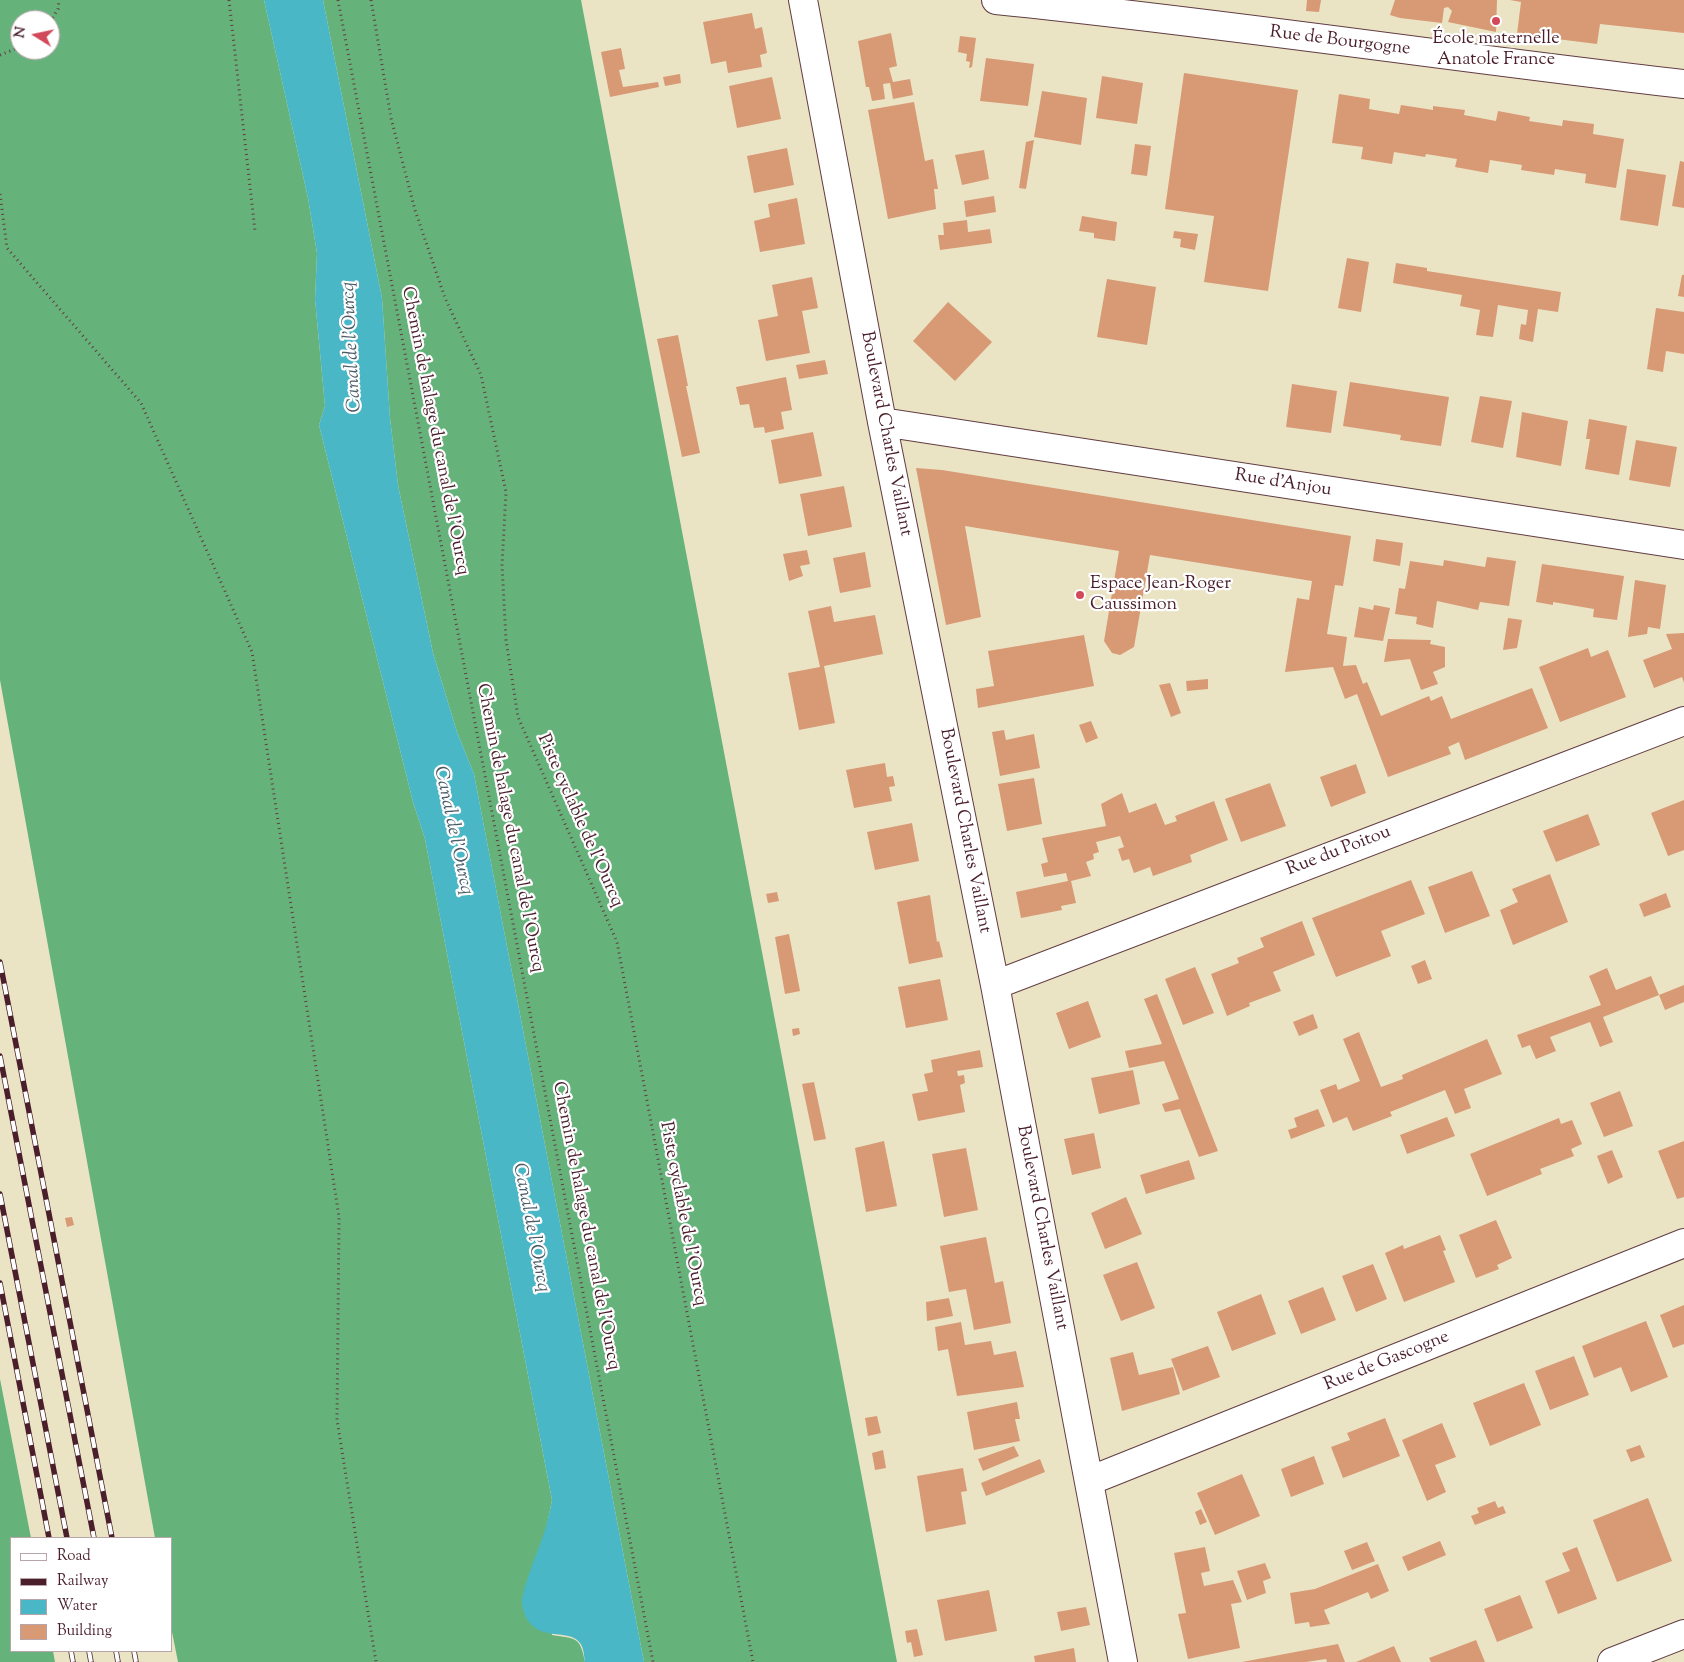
<!DOCTYPE html>
<html>
<head>
<meta charset="utf-8">
<style>
  body { margin:0 }
  #map { position:relative; width:1684px; height:1662px; overflow:hidden; background:#eae4c5; font-family:"Sorts Mill Goudy",serif }
  canvas { display:block }
  .legend { position:absolute; left:10px; top:1537px; width:162px; height:115px; box-sizing:border-box; background:#fff; border:1px solid #b7a5aa; margin:0; padding:6px 9px; list-style:none; font-size:15px; color:#4a1f2b }
  .legend li { display:flex; align-items:center; gap:10px; height:25px }
  .legend b { width:25px; border:1px solid #b7a5aa }
  .north { position:absolute; left:10px; top:10px; width:50px; height:50px; box-sizing:border-box; background:#fff; border:1px solid #b7a5aa; border-radius:50%; rotate:280deg; font-size:14px; font-weight:700; line-height:20px; text-align:center; color:#4a1f2b }
  .north::after { content:''; display:block; margin:auto; width:18px; height:22px; background:#d1495b; clip-path:polygon(50% 0,100% 100%,50% 72%,0 100%) }
</style>
</head>
<body>
<div id="map">
<canvas width="1684" height="1662"></canvas>
<ul class="legend">
<li><b style="height:6px;background:#fff"></b>Road</li>
<li><b style="height:6px;background:#4a1f2b"></b>Railway</li>
<li><b style="height:14px;background:#4ab7c6"></b>Water</li>
<li><b style="height:14px;background:#d89975"></b>Building</li>
</ul>
<div class="north">N</div>
</div>
<script>
const ctx = document.querySelector('canvas').getContext('2d');
ctx.lineJoin = 'round';
function fill(path, color) { ctx.fillStyle = color; ctx.fill(path, 'evenodd'); }
function stroke(path, color, width, dash) { ctx.strokeStyle = color; ctx.lineWidth = width; ctx.lineCap = dash ? 'butt' : 'round'; ctx.setLineDash(dash || []); ctx.stroke(path); }
function write(font, color, halo, rows, align = 'center') {
  ctx.font = font + ' "Sorts Mill Goudy",serif'; ctx.lineWidth = 4.5; ctx.setLineDash([]); ctx.textBaseline = 'middle'; ctx.strokeStyle = halo; ctx.fillStyle = color; for (const [text, x, y, turn = 0] of rows) {
    ctx.save(); ctx.translate(x, y); ctx.rotate((+turn || 0) * Math.PI / 180); ctx.textAlign = isNaN(turn) ? turn : align; if (halo) ctx.strokeText(text, 0, 0); ctx.fillText(text, 0, 0); ctx.restore();
  }
}
fill(new Path2D(`
  M0,0H264L308,198L317,253L315,299L325,406L319,425L413,802L425,839L552,1500L546,1530L552,1635C576,1639 580,1636 585,1662H178L171,1627V1538H155L0,680ZM20,20H50V50H20Z
  M323,0H581L897,1662H644L474,774L457,732L433,653L398,485L390,418L382,298Z
  M0,1379L31,1538H11V1651H53L55,1662H0Z`), '#65b27b');
fill(new Path2D(`
  M264,0H323L382,298L390,418L398,485L433,653L457,732L474,774L644,1662H585C584,1656 584,1648 580,1643C569,1626 529,1647 522,1604C520,1593 541,1544 545,1530C548,1520 550,1510 552,1500L425,839L413,802L319,425L325,406L315,299L317,253L308,198Z`), '#4ab7c6');
fill(new Path2D(`
  M1307,0H1321L1319,12L1306,11Z
  M1395,0H1497L1496,32L1448,22L1452,11L1448,7L1444,8L1442,23L1400,18L1390,15Z
  M1510,0H1684V33L1600,24L1597,44L1517,34L1521,2Z
  M752,13L755,29L762,27L767,53L760,55L762,67L728,73L726,61L711,64L703,22Z
  M891,33L897,66L889,68L893,82L910,79L913,95L893,99L890,83L883,84L885,99L872,101L869,87H866L858,41Z
  M960,36L976,38L972,67L969,68L970,62L966,61L967,54L958,52Z
  M621,48L625,69L619,70L623,87L658,82L659,87L610,97L601,52Z
  M986,58L1034,64L1028,106L980,101Z
  M1184,73L1298,90L1268,291L1204,282L1214,216L1165,209Z
  M680,74L681,83L665,86L663,77Z
  M1102,76L1143,83L1137,124L1096,118Z
  M772,77L781,119L737,128L729,86Z
  M1042,91L1087,98L1081,145L1034,137Z
  M1339,94L1370,99L1369,109L1399,114L1401,105L1433,110V106L1465,110L1464,115L1496,121L1498,111L1530,117L1529,121L1562,126L1563,120L1594,124L1593,134L1624,139L1616,188L1585,183L1586,174L1555,169L1554,175L1521,170L1522,165L1490,160L1488,173L1455,167L1457,159L1426,154L1425,157L1394,152L1392,164L1361,159L1363,147L1332,143Z
  M914,102L925,161L933,159L938,189H934L936,209L888,219L868,110Z
  M1034,140L1026,189L1019,188L1026,142Z
  M1135,144L1151,146L1147,176L1131,174Z
  M787,148L794,185L754,193L747,156Z
  M984,150L989,179L962,185L955,155Z
  M1680,161L1684,162V208L1672,206Z
  M1627,169L1666,175L1658,226L1620,220Z
  M994,196L996,212L966,217L964,201Z
  M797,198L805,244L760,252L754,221L770,217L768,204Z
  M1082,216L1117,222L1115,241L1094,238V233L1079,231Z
  M967,220L968,232L990,229L992,243L940,250L938,235H944L943,223Z
  M1174,231L1198,234L1195,250L1180,247L1181,239L1173,238Z
  M1347,258L1369,262L1361,312L1338,308Z
  M1396,263L1427,268V271L1561,292L1558,312L1538,309L1533,342L1519,339L1521,324L1526,325L1528,310L1498,305L1493,337L1476,335L1480,310L1460,306L1462,295L1393,283Z
  M1682,275H1684V297L1678,296Z
  M812,277L818,308L802,311L810,353L766,361L758,320L778,316L772,285Z
  M1107,279L1156,287L1147,345L1097,337Z
  M948,302L992,342L955,381L913,341Z
  M1656,308L1684,312V354L1666,351L1663,372L1647,369Z
  M678,335L688,386H686L700,453L682,457L657,339Z
  M825,360L828,374L799,379L796,365Z
  M786,377L792,410L781,412L784,429L765,433L764,427L754,428L749,404L740,405L736,387Z
  M1350,382L1449,397L1441,446L1400,440L1401,435L1343,426Z
  M1292,384L1337,391L1331,433L1286,427Z
  M1480,396L1512,401L1503,448L1471,442Z
  M1522,412L1568,421L1561,466L1516,457Z
  M1589,419L1627,426L1619,475L1585,469L1590,439H1586Z
  M813,432L822,476L779,484L771,440Z
  M1636,440L1677,447L1670,487L1629,480Z
  M916,468L942,470L1351,536L1343,586L1335,585L1327,634L1347,637L1343,666L1356,665L1363,684L1367,682L1381,716L1429,696L1431,701L1442,696L1451,719L1532,688L1548,728L1465,760L1459,742L1448,747L1451,754L1388,777L1357,694L1345,699L1333,667L1285,672L1297,598L1309,600L1312,581L1150,555L1134,647L1120,655L1112,653L1104,641L1119,551L965,526L981,617L946,625Z
  M844,486L852,527L808,536L800,494Z
  M1376,539L1403,543L1400,566L1373,561Z
  M807,550L810,564L800,566L803,576L789,581L783,554Z
  M865,552L871,587L840,593L833,558Z
  M1487,557L1516,561L1509,606L1480,602L1478,610L1437,601L1433,628L1416,624L1417,617L1395,614L1399,588L1405,589L1410,561L1443,566L1444,560L1485,567Z
  M1542,564L1624,576L1617,620L1593,617L1594,609L1553,602V605L1536,602Z
  M1635,580L1666,585L1660,629L1648,627L1647,634L1628,637Z
  M1374,605L1390,608L1383,641L1354,637L1359,607L1373,610Z
  M831,606L834,622L875,615L883,654L824,666L835,723L799,730L788,673L820,667L808,611Z
  M1508,618L1522,620L1517,648L1503,650Z
  M1684,633V683L1682,677L1654,688L1643,660L1672,649L1666,634Z
  M1084,635L1094,686L978,708L976,689L994,686L988,651Z
  M1388,639L1431,640L1430,644L1445,647V667L1433,672L1438,684L1421,690L1410,659L1384,662Z
  M1588,648L1591,657L1608,650L1626,697L1560,722L1539,667Z
  M1208,679V689L1187,691L1186,681Z
  M1170,683L1181,713L1171,717L1159,685Z
  M1091,721L1098,738L1086,743L1079,725Z
  M1004,730L1006,740L1034,734L1040,768L1000,776L992,732Z
  M885,763L887,777L893,776L895,786L889,787L892,801L854,808L846,770Z
  M1356,764L1366,793L1331,807L1320,777Z
  M1034,778L1042,824L1007,831L998,784Z
  M1270,783L1286,826L1241,842L1225,799Z
  M1122,793L1129,813L1156,803L1165,825L1177,821L1175,816L1214,801L1228,840L1190,855L1192,862L1153,876L1150,867L1134,873L1129,859L1122,861L1118,849L1124,847L1120,836L1096,842L1099,852L1093,854L1094,859L1086,862L1091,876L1071,881L1076,903L1061,906L1062,910L1021,918L1016,892L1068,881L1066,873L1044,877L1041,864L1048,862L1042,838L1106,826L1101,804Z
  M1684,800V850L1668,856L1651,813Z
  M1588,814L1600,845L1556,862L1543,831Z
  M912,823L919,861L875,870L867,832Z
  M1472,871L1490,916L1445,933L1428,887Z
  M1550,874L1568,922L1513,945L1500,910L1518,902L1512,889Z
  M1411,880L1425,914L1381,931L1391,956L1336,977L1312,918Z
  M777,892L779,901L768,903L766,894Z
  M1666,893L1671,907L1644,917L1639,904Z
  M930,895L937,942L939,941L943,957L909,964L897,902Z
  M1302,921L1315,955L1273,972L1281,991L1249,1003L1250,1006L1227,1016L1211,974L1239,963L1237,958L1264,947L1260,938Z
  M789,934L800,991L785,994L775,937Z
  M1425,960L1432,979L1418,984L1411,966Z
  M1195,967L1214,1013L1183,1025L1165,979Z
  M1607,968L1616,990L1651,976L1659,995L1603,1017L1613,1042L1600,1047L1590,1022L1550,1037L1556,1051L1536,1059L1530,1045L1522,1048L1517,1035L1601,1005L1589,976Z
  M940,979L948,1020L906,1028L898,987Z
  M1684,985V1002L1665,1010L1659,995Z
  M1157,994L1200,1105L1218,1151L1199,1157L1180,1109L1165,1112L1162,1104L1179,1099L1164,1061L1129,1068L1125,1051L1162,1044L1144,999Z
  M1088,1001L1101,1037L1069,1049L1056,1013Z
  M1313,1014L1318,1028L1299,1036L1293,1022Z
  M799,1028L800,1034L793,1036L792,1029Z
  M1359,1032L1381,1087L1403,1079L1402,1075L1487,1039L1502,1074L1464,1089L1471,1108L1455,1114L1445,1090L1390,1112L1392,1116L1353,1131L1347,1117L1333,1123L1320,1090L1336,1084L1338,1090L1360,1081L1343,1039Z
  M980,1050L983,1067L957,1071L958,1076L964,1075L965,1083L960,1085L965,1112L918,1121L912,1094L928,1091L924,1074L933,1072L931,1060Z
  M1133,1070L1140,1104L1099,1114L1091,1078Z
  M814,1082L826,1139L814,1141L802,1084Z
  M1620,1091L1633,1126L1604,1137L1590,1103Z
  M1318,1109L1325,1126L1291,1139L1288,1130L1297,1127L1294,1118Z
  M1447,1117L1455,1136L1407,1154L1400,1135Z
  M1559,1118L1561,1124L1572,1120L1582,1144L1571,1149L1574,1156L1540,1169L1542,1174L1487,1196L1470,1154Z
  M1094,1133L1101,1168L1072,1175L1064,1139Z
  M884,1141L897,1206L866,1212L855,1148Z
  M1684,1141V1197L1677,1199L1658,1151Z
  M966,1148L978,1210L944,1217L932,1154Z
  M1612,1150L1623,1177L1608,1184L1597,1156Z
  M1189,1160L1195,1179L1146,1194L1140,1175Z
  M1126,1197L1142,1234L1105,1249L1091,1213Z
  M72,1217L74,1225L67,1227L65,1218Z
  M1496,1220L1512,1258L1497,1265L1499,1269L1476,1278L1459,1235Z
  M1440,1235L1446,1250L1443,1251L1455,1282L1404,1302L1385,1253L1403,1245L1404,1249Z
  M986,1237L995,1283L1003,1281L1011,1323L974,1330L966,1289L949,1292L940,1246Z
  M1137,1262L1155,1308L1121,1321L1103,1275Z
  M1373,1264L1387,1299L1356,1312L1342,1276Z
  M1323,1287L1336,1320L1301,1334L1288,1301Z
  M1261,1294L1276,1334L1232,1351L1217,1312Z
  M949,1298L953,1316L927,1321L926,1302Z
  M1684,1305V1344L1673,1348L1660,1315Z
  M1646,1321L1668,1377L1631,1392L1621,1367L1594,1378L1582,1346Z
  M961,1322L965,1345L991,1341L994,1355L1016,1351L1024,1387L957,1396L948,1349L938,1351L935,1327Z
  M1208,1346L1220,1377L1183,1391L1171,1359Z
  M1133,1352L1139,1375L1173,1367L1180,1394L1122,1411L1110,1358Z
  M1574,1356L1589,1395L1550,1410L1535,1371Z
  M1524,1383L1541,1425L1490,1446L1473,1403Z
  M1017,1402L1020,1419H1015L1020,1441L974,1450L967,1412Z
  M877,1416L881,1433L868,1436L865,1418Z
  M1385,1418L1400,1456L1343,1478L1331,1447L1350,1440L1347,1433Z
  M1442,1423L1456,1457L1435,1465L1446,1492L1427,1501L1402,1440Z
  M1640,1445L1645,1457L1631,1462L1626,1450Z
  M1014,1446L1019,1456L983,1471L978,1459Z
  M883,1450L886,1468L875,1470L872,1453Z
  M1314,1456L1324,1484L1291,1497L1281,1469Z
  M1040,1459L1045,1472L986,1496L981,1483Z
  M963,1468L967,1491L961,1492L966,1524L926,1532L917,1476Z
  M1242,1474L1260,1516L1215,1535L1197,1493Z
  M1648,1498L1672,1561L1617,1582L1593,1520Z
  M1495,1501L1498,1508L1503,1506L1506,1513L1475,1525L1471,1516L1479,1513L1477,1508Z
  M1201,1509L1207,1522L1200,1525L1195,1512Z
  M1440,1541L1446,1555L1408,1571L1402,1557Z
  M1367,1542L1375,1561L1352,1570L1344,1551Z
  M1205,1547L1210,1571L1201,1573L1204,1586L1233,1580L1242,1602L1231,1604L1240,1648L1188,1659L1178,1614L1186,1613L1174,1553Z
  M1577,1547L1597,1599L1558,1614L1545,1581L1570,1571L1562,1553Z
  M1265,1563L1271,1578L1263,1581L1266,1593L1247,1600L1237,1571Z
  M1378,1564L1389,1591L1371,1599L1368,1592L1324,1610L1330,1624L1310,1627L1309,1622L1295,1624L1290,1593L1315,1589Z
  M989,1590L997,1631L945,1641L937,1600Z
  M1520,1595L1533,1628L1497,1642L1484,1609Z
  M1086,1607L1090,1625L1061,1631L1057,1612Z
  M917,1629L923,1655L914,1657L911,1642L907,1643L905,1631Z
  M1476,1640L1485,1662H1431L1429,1658Z
  M1338,1644L1345,1662H1327L1326,1659L1306,1662H1242Z
  M1394,1646L1401,1662H1356Z
  M1074,1648L1076,1662H1035L1034,1656Z`), '#d89975');
const street = new Path2D(`
  M803,0L882,422L995,985L1123,1662
  M996,0C1226,23 1454,58 1684,84
  M882,422L1684,545
  M995,985L1684,721
  M1089,1481L1684,1243
  M1612,1662L1684,1634`);
stroke(street, '#623d42', 30);
stroke(new Path2D(`
  M229,0L255,231
  M338,0L653,1662
  M371,0L391,118L415,210L445,298L481,375L506,492L502,565L506,640L518,717L617,942L753,1662
  M50,22L58,9L59,0
  M0,55L20,47
  M0,194L7,248L141,403L252,652L339,1217L337,1420L376,1662`), '#623d42', 3, [1, 4]);
stroke(street, '#fff', 28);
const rail = new Path2D(`
  M0,962L112,1538
  M0,1056L94,1538
  M0,1194L67,1538
  M0,1283L49,1538
  M71,1651L73,1662
  M89,1651L91,1662
  M116,1651L118,1662
  M134,1651L136,1662`);
stroke(rail, '#4a1f2b', 5.5);
stroke(rail, '#fff', 4, [11]);
for (const [x, y, r, color] of [
  [1496,21,5,"#d1495b"],
  [1080,595,5,"#d1495b"]
]) { const dot = new Path2D(); dot.arc(x, y, r, 0, 2 * Math.PI); ctx.fillStyle = color; ctx.fill(dot); stroke(dot, '#fff', 2); }
write('18px', '#4a1f2b', '#fff', [
  ["École maternelle",1496,40],
  ["Anatole France",1496,61],
  ["Espace Jean-Roger",1090,585,"left"],
  ["Caussimon",1090,606,"left"]
]);
write('18px', '#4a1f2b', '#fff', [
  ["Rue de Bourgogne",1340,42,7],
  ["Chemin de halage du canal de l'Ourcq",434,431,79],
  ["Boulevard Charles Vaillant",885,434,79],
  ["Rue d'Anjou",1283,484,9],
  ["Piste cyclable de l'Ourcq",579,821,66],
  ["Chemin de halage du canal de l'Ourcq",509,828,79],
  ["Boulevard Charles Vaillant",964,831,79],
  ["Rue du Poitou",1339,852,-21],
  ["Piste cyclable de l'Ourcq",682,1214,79],
  ["Chemin de halage du canal de l'Ourcq",585,1226,79],
  ["Boulevard Charles Vaillant",1041,1228,79],
  ["Rue de Gascogne",1387,1362,-22]
]);
write('italic 19px', '#4a5c69', '#fff', [
  ["Canal de l'Ourcq",353,347,-93],
  ["Canal de l'Ourcq",452,831,78],
  ["Canal de l'Ourcq",530,1228,79]
]);
</script>
</body>
</html>
